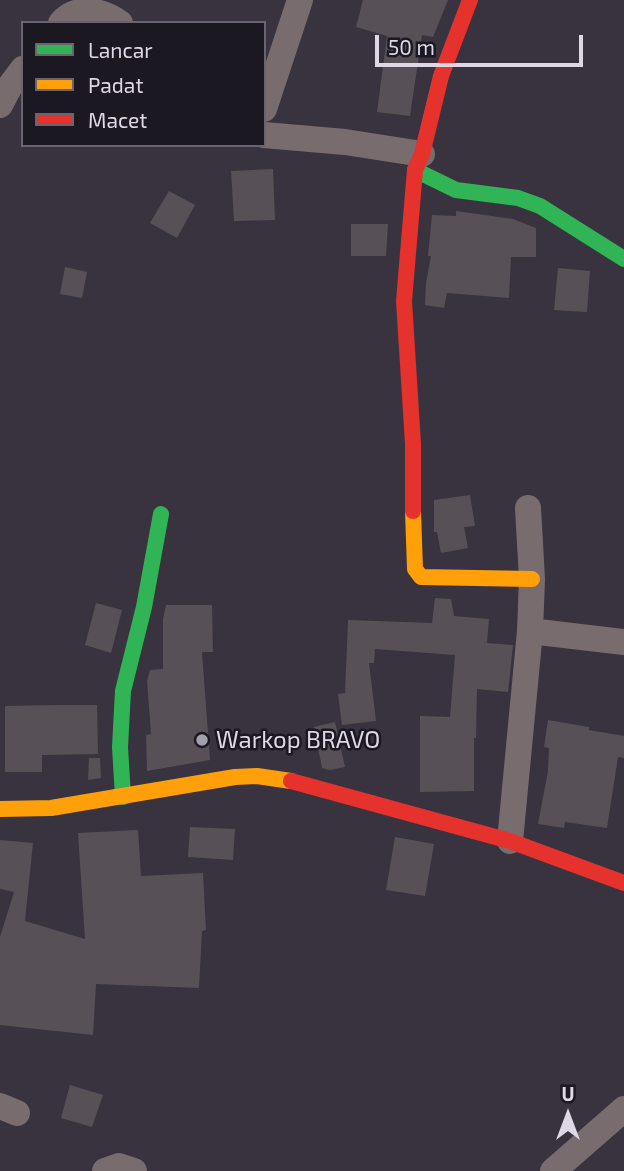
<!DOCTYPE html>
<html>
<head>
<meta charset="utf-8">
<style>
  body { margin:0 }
  #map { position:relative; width:624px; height:1171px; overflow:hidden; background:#38333f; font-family:"Exo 2",sans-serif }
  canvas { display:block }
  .legend { position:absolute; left:21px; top:21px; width:245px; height:126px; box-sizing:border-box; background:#1c1822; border:2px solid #696470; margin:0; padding:9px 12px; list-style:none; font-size:21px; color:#ddd7e6 }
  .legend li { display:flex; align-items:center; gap:14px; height:35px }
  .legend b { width:35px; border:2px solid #696470 }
  .north { position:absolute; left:533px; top:1080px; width:70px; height:70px; -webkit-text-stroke:5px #1c1822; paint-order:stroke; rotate:0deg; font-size:19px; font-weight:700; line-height:28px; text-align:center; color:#ddd7e6 }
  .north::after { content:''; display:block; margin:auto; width:24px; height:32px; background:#ddd7e6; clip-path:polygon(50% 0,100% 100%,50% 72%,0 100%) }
  .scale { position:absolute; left:375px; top:35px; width:208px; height:32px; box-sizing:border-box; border:4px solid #ddd7e6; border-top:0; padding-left:9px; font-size:21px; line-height:24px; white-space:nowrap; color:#ddd7e6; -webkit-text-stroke:5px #1c1822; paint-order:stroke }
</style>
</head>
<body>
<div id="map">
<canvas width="624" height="1171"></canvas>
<ul class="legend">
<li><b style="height:9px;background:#30b455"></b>Lancar</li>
<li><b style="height:9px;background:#ff9f0a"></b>Padat</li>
<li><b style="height:9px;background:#e5322d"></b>Macet</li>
</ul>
<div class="north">U</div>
<div class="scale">50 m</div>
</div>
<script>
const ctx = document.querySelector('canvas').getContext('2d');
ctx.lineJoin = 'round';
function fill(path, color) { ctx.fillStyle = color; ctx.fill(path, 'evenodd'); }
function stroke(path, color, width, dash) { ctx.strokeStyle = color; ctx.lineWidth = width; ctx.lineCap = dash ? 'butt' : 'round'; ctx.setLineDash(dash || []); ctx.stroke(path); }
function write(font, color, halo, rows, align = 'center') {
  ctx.font = font + ' "Exo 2",sans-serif'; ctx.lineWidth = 5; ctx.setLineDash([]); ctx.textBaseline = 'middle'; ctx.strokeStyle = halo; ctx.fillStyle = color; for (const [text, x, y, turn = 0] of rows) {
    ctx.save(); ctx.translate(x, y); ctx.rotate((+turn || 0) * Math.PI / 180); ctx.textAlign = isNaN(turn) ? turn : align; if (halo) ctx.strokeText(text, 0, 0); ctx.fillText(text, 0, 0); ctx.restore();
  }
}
fill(new Path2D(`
  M363,0H448L433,37L422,35L410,116L377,112L387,36L356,27Z
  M273,169L275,220L234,221L231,171Z
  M169,191L195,205L177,238L150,223Z
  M456,211L513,219L536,228V257H511L509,298L447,293L444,308L425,305L426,283L431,256H428L432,215L456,216Z
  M351,224H388L386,256H351Z
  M65,267L87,272L82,298L60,294Z
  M558,268L590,271L587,312L554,310Z
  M470,495L475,526L464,527L468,548L441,553L437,532H434V500Z
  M435,598L451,599L454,616L489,619L487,643L513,645L508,692L477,689L476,738H474V791L420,792V716L450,717L455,655L375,649L374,663H369L376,721L342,725L338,694L345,693L348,620L432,623Z
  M96,603L122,610L111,653L85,645Z
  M166,605H212L213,652H202L210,760L147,771L146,735L151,734L147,681L150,670L163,669V619Z
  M61,705H97L98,754L42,755V772H5V706Z
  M548,720L589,727V730L624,736V758L618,757L607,828L565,822L564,828L538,824L548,771L549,748L544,747Z
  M335,722L345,767L330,770L322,768L314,727Z
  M89,758H100L101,778L88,780Z
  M190,827L235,829L233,860L188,857Z
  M138,830L141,876L203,873L206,930L202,931L199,988L96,984L93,1035L0,1025V937L14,892L0,889V840L33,843L25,921L85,939L78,833Z
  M395,837L434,844L425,896L386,890Z
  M70,1085L103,1095L92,1127L61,1118Z`), '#585057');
stroke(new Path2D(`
  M61,23C76,5 102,10 120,23
  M0,105L10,86L23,69
  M264,109L300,0
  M264,135L345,142L422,154
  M530,631L624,642
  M510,841L530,631L532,579L528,508
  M0,1106L17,1113
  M105,1171L119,1166L134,1171
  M553,1171L624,1109`), '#796c6e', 26);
stroke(new Path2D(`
  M415,170L456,190L518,198L540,206L624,259
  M123,797L120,747L123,691L144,607L161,514`), '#30b455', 16);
stroke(new Path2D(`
  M413,511L415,569L421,577L532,579
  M0,809L51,808L235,777L257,776L291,781`), '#ff9f0a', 16);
stroke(new Path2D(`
  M413,511V444L404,301L415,170L422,154L441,76L470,0
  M291,781L510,841L624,883`), '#e5322d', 16);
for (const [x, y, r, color] of [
  [202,740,7,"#a39eac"]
]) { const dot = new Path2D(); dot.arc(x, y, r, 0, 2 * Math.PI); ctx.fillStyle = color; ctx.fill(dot); stroke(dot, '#1c1822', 2.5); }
write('24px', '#ddd7e6', '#1c1822', [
  ["Warkop BRAVO",216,740]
], 'left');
</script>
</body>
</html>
